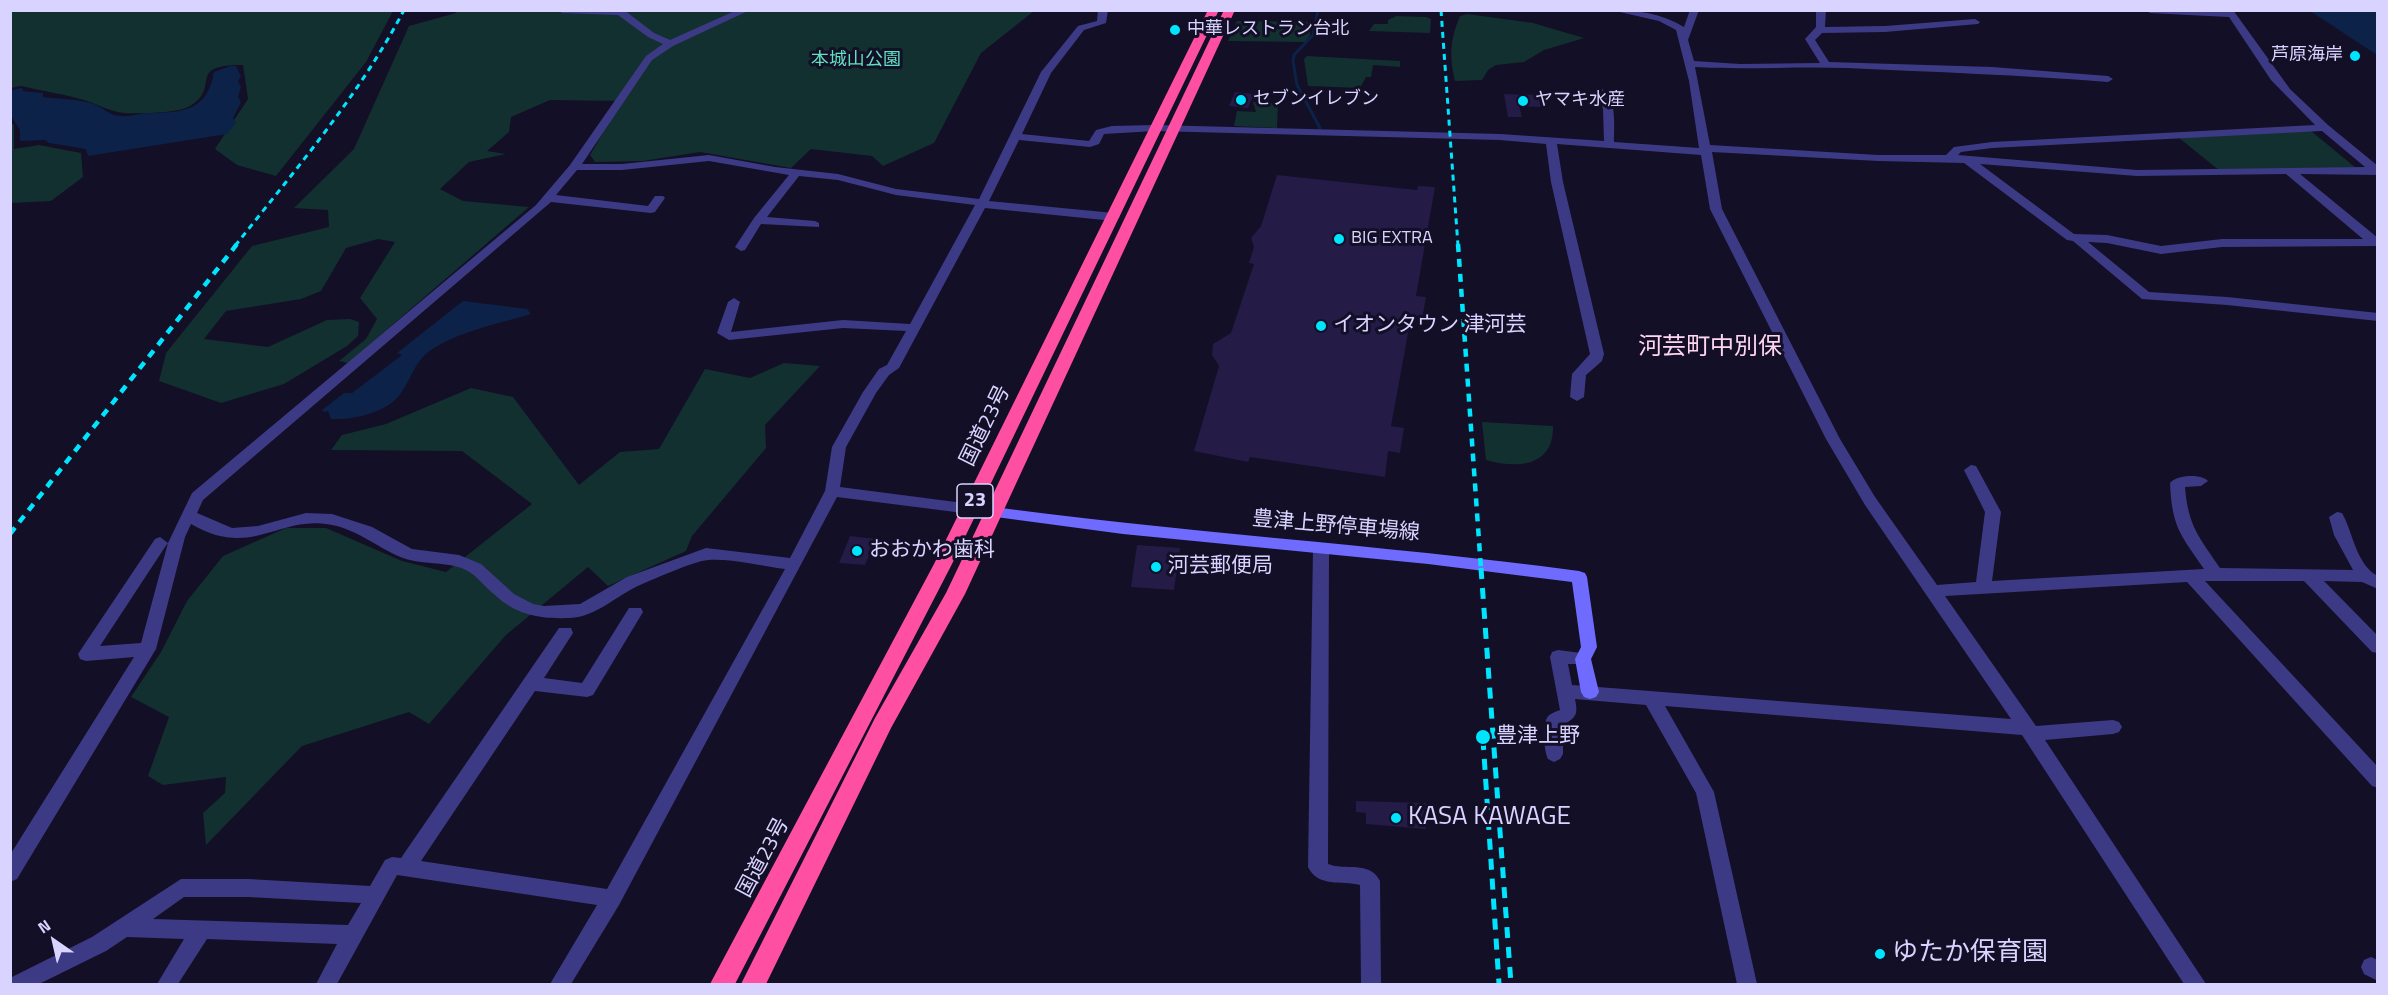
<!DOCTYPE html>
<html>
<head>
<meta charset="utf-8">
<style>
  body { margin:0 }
  #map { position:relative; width:2388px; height:995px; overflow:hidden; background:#130f26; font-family:"Titillium Web",sans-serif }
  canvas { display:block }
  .frame { position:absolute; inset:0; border:12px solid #d9d4ff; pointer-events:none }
  .north { position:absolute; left:24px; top:911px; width:60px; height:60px; -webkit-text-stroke:4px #130f26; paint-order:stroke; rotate:326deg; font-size:16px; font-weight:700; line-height:24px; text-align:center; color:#d9d4ff }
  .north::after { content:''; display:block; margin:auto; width:21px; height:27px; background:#d9d4ff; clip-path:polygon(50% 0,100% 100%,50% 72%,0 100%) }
</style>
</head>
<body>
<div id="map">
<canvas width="2388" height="995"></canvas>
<div class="frame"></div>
<div class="north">N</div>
</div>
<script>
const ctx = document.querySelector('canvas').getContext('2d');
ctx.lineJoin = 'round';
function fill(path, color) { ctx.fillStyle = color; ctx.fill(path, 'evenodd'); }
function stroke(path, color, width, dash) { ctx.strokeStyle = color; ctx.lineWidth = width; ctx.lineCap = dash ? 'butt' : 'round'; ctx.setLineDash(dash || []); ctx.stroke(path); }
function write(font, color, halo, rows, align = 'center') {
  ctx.font = font + ' "Titillium Web","Noto Sans JP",sans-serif'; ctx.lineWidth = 6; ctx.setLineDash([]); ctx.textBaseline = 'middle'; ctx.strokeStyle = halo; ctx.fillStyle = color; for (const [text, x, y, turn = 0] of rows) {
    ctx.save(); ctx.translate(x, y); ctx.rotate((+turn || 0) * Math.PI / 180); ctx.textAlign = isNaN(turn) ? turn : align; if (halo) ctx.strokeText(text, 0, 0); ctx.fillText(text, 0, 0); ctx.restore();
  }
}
fill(new Path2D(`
  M457,10L1034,11L981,53L934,143L883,166L872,156L811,149L791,168L700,152L643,161L595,162L590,155L622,101L550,100L511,117L509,132L487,151L506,154L469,162L440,189L463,201L529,207L348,363L339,361L366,339L377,319L360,298L395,242L378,239L346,248L321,291L301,299L226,311L204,339L268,347L327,320L350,319L359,322L358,336L347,346L284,384L221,403L159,381L166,353L252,246L329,227L328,210L294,208L354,149L409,26L456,13Z
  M10,11H393L366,62L276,176L237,165L215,149L248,99L243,65C183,65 224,88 188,107C178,113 137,114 124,113C111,112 97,104 84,100C64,94 42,91 21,86L11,88Z
  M1467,14L1533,23L1584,38L1544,50L1524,62L1496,65L1488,70L1482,80L1455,81C1449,55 1450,40 1460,16Z
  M1396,16L1426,17L1431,19L1430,33L1369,31L1374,24H1388V20Z
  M1237,21L1311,22L1310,35L1305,42L1228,41Z
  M1307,56L1400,61V67L1373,65L1371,77H1366L1360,88L1308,86L1304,59Z
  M1253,102L1278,103L1277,128L1234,126L1237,111L1256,112Z
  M11,123L14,125V149L39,145L81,153L83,177L51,201L11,203Z
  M2311,131L2356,168L2220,171L2178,137Z
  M784,363L820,366L765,425L766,448L692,536L686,551L608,586L588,567L506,635L429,724L409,712L302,746L206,845L203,813L225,793L226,777L163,785L148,776L169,717L131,697L161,652L187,601L223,556L286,528H326L402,561L446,572L532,504L462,451L331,450L342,435L386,424L471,388L513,397L579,485L620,452L659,449L705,369L750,378Z
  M1482,422L1553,426C1554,467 1517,469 1486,460Z`), '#12302f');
fill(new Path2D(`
  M2310,11H2377V55Z
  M230,66H236L241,76L238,81L241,87L238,97L241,102L233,118L236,123L227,134L88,156L86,149L49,143L45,140L20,141V130L11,116V90L22,88L23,91L43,93V97C60,99 77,99 94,104C102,107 109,115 119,116C130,117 141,113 152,113C184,112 207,111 214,72Z
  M463,301L527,309L531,314C497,324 460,331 431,350C413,362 410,385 396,399C381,414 351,420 331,419L328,411L324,412L322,410L344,393H352L402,355L397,353Z`), '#0c2248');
stroke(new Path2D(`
  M1318,10L1313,35L1294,55L1293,61L1297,85L1320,128`), '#0c2248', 3);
fill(new Path2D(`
  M1235,92L1254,94L1248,108L1229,106Z
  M1504,94L1539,95L1541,107L1519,106L1522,117H1508Z
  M1277,175L1417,190L1418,186L1435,187L1416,296L1426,297L1422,319L1411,317L1391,426L1404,428L1400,453L1388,451L1385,477L1250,457L1248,462L1194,451L1219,366L1212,355L1213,344L1231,333L1254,264L1249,263L1254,247L1251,238L1261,226Z
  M850,536L876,539L865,565L839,563Z
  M1137,545L1180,548L1174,590L1131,587Z
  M1356,801L1426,803V829L1366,824V813L1356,812Z`), '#241b47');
fill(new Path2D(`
  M558,10H624L654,33L670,40L737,10H750L673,46L652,60L582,164H622L709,155L775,167L838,174L896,189L979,199L1041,72L1078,26L1097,21L1098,10H1108L1106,23L1084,30L1051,73L1022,134L1089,141L1096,130L1112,126L1155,125L1500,134L1604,141L1603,109L1597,92L1602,89C1617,96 1614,127 1614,142L1699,148L1689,81L1676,30L1659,21L1611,10C1637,10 1661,13 1684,27L1690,10H1699L1688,40L1694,61L1740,64L1820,63L1805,39L1816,27V10H1826L1825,27L1885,26L1975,19L1980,22L1978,24L1885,32L1822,33L1815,40L1829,62L1992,67L2108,76L2113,79L2108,82C2021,75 1934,72 1847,68C1796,66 1746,70 1695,67L1710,145L1878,155H1946L1954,147L1992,142L2315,125L2271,80L2229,17L2150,13L2146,10H2233L2290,89L2328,125L2378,166V175L2300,174L2378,238V246L2222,247L2161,254L2107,243L2088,242L2149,292L2227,297L2378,313V321L2227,305L2142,299L2073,241L2067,240L1964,163L1878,161L1712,152L1722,209L1840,439L1875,497L1937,585L1976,582L1985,512L1964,470L1971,465L1976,466L2001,512L1992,581L2204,569C2180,534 2172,527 2170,483C2176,475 2201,473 2208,481L2201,486L2185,487C2188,526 2199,537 2220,568L2353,570L2334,535L2329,517L2337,512L2342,513C2353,532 2356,565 2378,576V589L2362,582L2324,581L2378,636V653L2372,652L2304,581H2205L2378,767V788L2372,786L2187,582L1945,596L2036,726L2113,720L2119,722L2122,727L2119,732L2113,734L2045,740L2206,984H2184L2022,735L1665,706L1714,792L1757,984H1737L1696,793L1646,705L1575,699C1578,714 1577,717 1563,725V754L1560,759L1554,762L1548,759C1544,751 1542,726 1547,718C1549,714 1555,712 1560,710L1550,657L1552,652L1558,650L1589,654L1591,659L1589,664H1568L1572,685L2011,719L1865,505L1826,439L1710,209L1701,155L1557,144L1563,182L1604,354L1602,361L1586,375L1584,397L1577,401L1570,397L1572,374L1590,354L1551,182L1546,144L1500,140L1155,131L1104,134L1099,144L1090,147L1019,140L989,201L1114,213L1120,217L1114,221L985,208L899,368L889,375L876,393L846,447L840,487L971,504L979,509L971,514L837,497L619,905L571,984H550L597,905L397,875L337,984H316L337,944L207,939L178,984H157L184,939L127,937L106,951L39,984H10L12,977L92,937L181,879H248L370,886L385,860L392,857L401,858L559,628H571L573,633L544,678L582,683L629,608H641L643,612L593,695L587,697L535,691L421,861L607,889L785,569C763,566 729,558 708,560C694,561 654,579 640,585C617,595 596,617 570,618C542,619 517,616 495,595C486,588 478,577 468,571C449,561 426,565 406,559C380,550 359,530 332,525C279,514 252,560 191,524L185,537L156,649L17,879L10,882V855L134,657L86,661L80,659L78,654L155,539L160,537L168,543L192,493L536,205L570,165L646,56L663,44L648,37L618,15L562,13ZM2322,131L2365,167L2137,170L1958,155L1961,152L1992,148ZM709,161L789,175L754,218L735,247L741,251L745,250L761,224L819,227V223L815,221L767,217L799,176L838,180L896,195L975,205L910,324L843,320L731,332L740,302L734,298L728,302L717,333L729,340L843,328L906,331L887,365L879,369L863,392L832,447L825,491L790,558L706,548L627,577L580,604L544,606L533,604L514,594L481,564L459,555L412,549L372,527L332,514L306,513L258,526L232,528L197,513L203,500L551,202L651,213L655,212L665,198L663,196H655L648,206L556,195L577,170H622ZM1980,164L2137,176L2286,174L2363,239H2222L2161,246L2107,235L2074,234ZM168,543L141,643L100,646L165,547ZM184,897H248L361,903L348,925L153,919Z
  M1321,543L1327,545L1329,549L1328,864C1344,871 1370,860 1380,881L1381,984H1361L1360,885C1342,880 1318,888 1308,867L1313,549L1315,545Z
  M2371,957L2378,960V981L2364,974L2361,967L2364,960Z`), '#3d3a85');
fill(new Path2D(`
  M971,504C1173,532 1377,544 1579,571L1585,573L1587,577L1597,647L1591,659L1599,692L1596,697L1590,699L1584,697L1581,692L1575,659L1581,647L1572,582L1428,564L1123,534L966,513L963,509Z`), '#6f6bff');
fill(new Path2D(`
  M1208,10H1219L952,564L735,984H710L934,564Z
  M1224,10H1235L965,594L891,728L766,984H741L875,718L946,593Z`), '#ff4fa3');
stroke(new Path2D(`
  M1441,10L1458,246
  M235,246C295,170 359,96 404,10`), '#00e5ff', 3, [6, 5]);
stroke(new Path2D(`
  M1458,244L1481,569
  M10,534L237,244`), '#00e5ff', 4.5, [8, 7]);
stroke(new Path2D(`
  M1481,568L1511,984
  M1483,739L1499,984`), '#00e5ff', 5, [11, 9]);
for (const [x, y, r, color] of [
  [1175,30,6,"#00e5ff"],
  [2355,56,6,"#00e5ff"],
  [1241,100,6,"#00e5ff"],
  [1523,101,6,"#00e5ff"],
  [1339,239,6,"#00e5ff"],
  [1321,326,6,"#00e5ff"],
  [857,551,6,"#00e5ff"],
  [1156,567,6,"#00e5ff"],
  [1483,737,8,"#00e5ff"],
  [1396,818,6,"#00e5ff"],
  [1880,954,6,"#00e5ff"]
]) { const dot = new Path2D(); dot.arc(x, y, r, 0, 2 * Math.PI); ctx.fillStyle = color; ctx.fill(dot); stroke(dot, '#130f26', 2); }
write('18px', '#d9d4ff', '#130f26', [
  ["中華レストラン台北",1187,30],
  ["芦原海岸",2343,56,"right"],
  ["セブンイレブン",1253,100],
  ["ヤマキ水産",1535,101],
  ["BIG EXTRA",1351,239]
], 'left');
write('18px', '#5fe0c0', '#130f26', [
  ["本城山公園",856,61]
]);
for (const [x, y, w] of [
  [975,501,36]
]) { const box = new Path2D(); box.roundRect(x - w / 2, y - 17, w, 34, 4.5); ctx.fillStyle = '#130f26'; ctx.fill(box); stroke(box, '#d9d4ff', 1.5); }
write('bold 20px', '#d9d4ff', null, [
  ["23",975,501]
]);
write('21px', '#d9d4ff', '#130f26', [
  ["イオンタウン 津河芸",1333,326],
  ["おおかわ歯科",869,551],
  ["河芸郵便局",1168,567],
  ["豊津上野",1496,737]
], 'left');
write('21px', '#d9d4ff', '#130f26', [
  ["国道23号",986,426,-64],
  ["豊津上野停車場線",1336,527,5],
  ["国道23号",764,858,-62]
]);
write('24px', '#ffd6f0', '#130f26', [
  ["河芸町中別保",1710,348]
]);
write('26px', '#d9d4ff', '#130f26', [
  ["KASA KAWAGE",1408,818],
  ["ゆたか保育園",1892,954]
], 'left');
</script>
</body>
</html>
